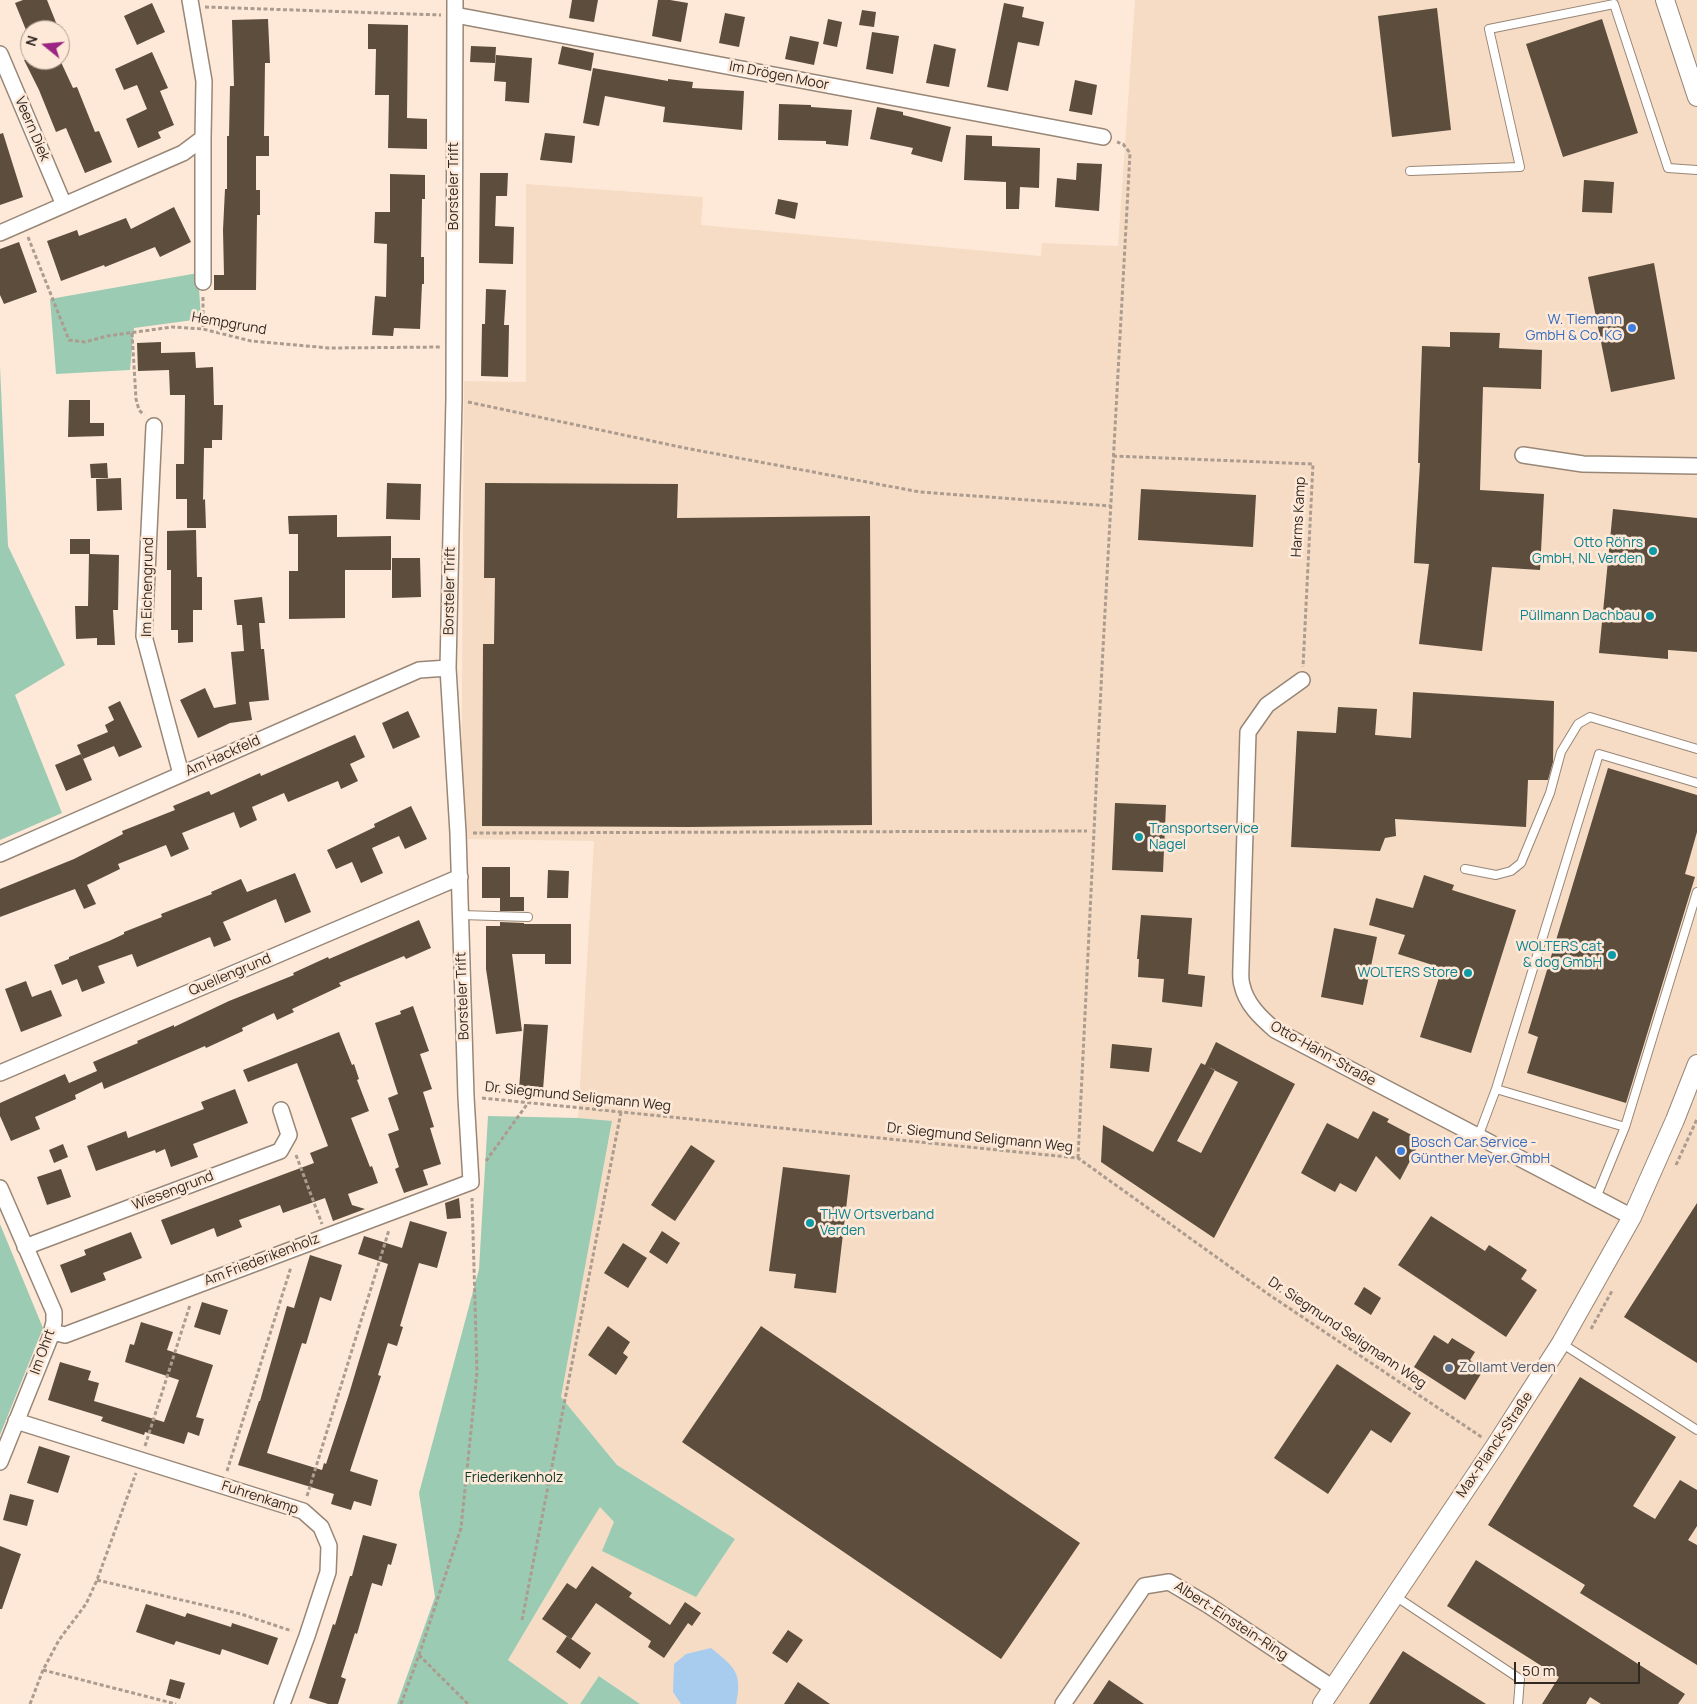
<!DOCTYPE html>
<html>
<head>
<meta charset="utf-8">
<style>
  body { margin:0 }
  #map { position:relative; width:1697px; height:1704px; overflow:hidden; background:#fee9d8; font-family:Manrope,sans-serif }
  canvas { display:block }
  .north { position:absolute; left:20px; top:20px; width:50px; height:50px; box-sizing:border-box; background:#fee9d8; border:1px solid #ac9c8f; border-radius:50%; rotate:287deg; font-size:14px; font-weight:700; line-height:20px; text-align:center; color:#302822 }
  .north::after { content:''; display:block; margin:auto; width:18px; height:22px; background:#9a2582; clip-path:polygon(50% 0,100% 100%,50% 72%,0 100%) }
  .scale { position:absolute; left:1514px; top:1662px; width:126px; height:22px; box-sizing:border-box; border:2px solid #302822; border-top:0; padding-left:6px; font-size:15px; line-height:18px; white-space:nowrap; color:#302822; -webkit-text-stroke:4px #fee9d8; paint-order:stroke }
</style>
</head>
<body>
<div id="map">
<canvas width="1697" height="1704"></canvas>
<div class="north">N</div>
<div class="scale">50 m</div>
</div>
<script>
const ctx = document.querySelector('canvas').getContext('2d');
ctx.lineJoin = 'round';
function fill(path, color) { ctx.fillStyle = color; ctx.fill(path, 'evenodd'); }
function stroke(path, color, width, dash) { ctx.strokeStyle = color; ctx.lineWidth = width; ctx.lineCap = dash ? 'butt' : 'round'; ctx.setLineDash(dash || []); ctx.stroke(path); }
function write(font, color, halo, rows, align = 'center') {
  ctx.font = font + ' Manrope,sans-serif'; ctx.lineWidth = 5; ctx.setLineDash([]); ctx.textBaseline = 'middle'; ctx.strokeStyle = halo; ctx.fillStyle = color; for (const [text, x, y, turn = 0] of rows) {
    ctx.save(); ctx.translate(x, y); ctx.rotate((+turn || 0) * Math.PI / 180); ctx.textAlign = isNaN(turn) ? turn : align; if (halo) ctx.strokeText(text, 0, 0); ctx.fillText(text, 0, 0); ctx.restore();
  }
}
fill(new Path2D(`
  M1135,0H1697V1704H640L600,1676L580,1704H569L508,1660L569,1557L600,1506L614,1522L695,1597L735,1539L617,1465L561,1397L612,1122L578,1118L594,841L461,839L464,381L526,382V184L703,197L701,225L1041,256L1042,243L1118,246Z`), '#f6dcc5');
fill(new Path2D(`
  M198,273L201,319L134,328L130,370L56,374L50,299Z
  M0,366L8,546L65,665L15,695L62,813L0,840Z
  M488,1116L578,1118L612,1121L561,1397L617,1465L735,1539L696,1597L602,1551L614,1522L600,1507L569,1557L508,1660L569,1704H397L435,1597L419,1493L479,1269Z
  M0,1224L43,1328L0,1435Z
  M599,1676L640,1704H580Z`), '#9ccbb4');
fill(new Path2D(`
  M711,1648C734,1667 743,1672 736,1704H681L673,1692L674,1664L686,1654Z`), '#a8ccee');
fill(new Path2D(`
  M23,0H47L57,25L46,30H26L15,3Z
  M572,0H598L594,22L569,18Z
  M658,0H670L688,3L681,42L652,36Z
  M152,3L165,32L137,45L124,16Z
  M1004,3L1024,7L1022,17L1044,22L1039,46L1018,42L1008,91L987,87Z
  M1437,8L1451,130L1392,137L1378,16Z
  M862,10L876,12L874,27L859,25Z
  M725,13L745,17L739,47L719,43Z
  M268,19L270,63H265L264,136H269V156H256V190H260V215H257L256,290H214V275H224L223,230L225,189H227V136H229L230,86H234L232,20Z
  M828,19L842,22L837,47L823,44Z
  M1602,19L1638,133L1563,157L1526,44Z
  M368,24L408,25L407,118L427,119V149L388,148L389,95H375L376,49H368Z
  M872,32L899,36L893,74L866,69Z
  M790,36L819,42L814,65L785,59Z
  M934,44L956,49L949,87L926,83Z
  M471,46L496,47L495,63L470,62Z
  M562,46L594,53L591,71L558,64Z
  M152,52L168,88L160,91L174,125L158,132L161,138L138,148L126,119L147,109L137,85L124,90L115,69Z
  M496,55L532,58L529,103L505,101L506,82L494,81Z
  M24,60H60L73,88L77,87L95,132L99,131L112,162L85,173L66,128L56,132L39,90Z
  M593,68L668,81V79L693,82L692,88L744,91L742,130L663,122L665,107L605,96L599,126L583,123Z
  M1075,80L1097,85L1092,115L1069,111Z
  M779,104L811,105V107L852,110L848,146L826,144V141L778,140Z
  M877,107L903,112V115L951,127L942,162L911,154L913,148L870,139Z
  M3,133L23,197L0,205V134Z
  M545,133L575,136L572,163L540,160Z
  M966,135L992,136V146L1040,148L1039,188L1020,187L1019,209H1006V182L964,180Z
  M1077,163L1102,164L1099,211L1055,207L1057,178L1076,180Z
  M480,173H508L507,196H496L495,226L514,227L513,264L479,263Z
  M390,174L425,175V199H422L421,257H424V284H422L420,329L394,328L393,336L372,335L375,296L386,297L387,244L374,243L375,212H390Z
  M1584,180L1614,182L1612,213L1582,212Z
  M778,199L798,203L795,219L775,214Z
  M174,207L191,242L160,257L155,247L105,267L104,265L61,281L47,241L77,230L79,236L126,218L131,229Z
  M19,242L37,292L4,304L0,295V249Z
  M1654,263L1675,379L1611,392L1588,277Z
  M486,289L506,290L504,325H509L508,377L481,376L482,324H485Z
  M1450,332L1500,333L1499,348L1542,350L1541,389L1483,387L1480,490L1544,494L1540,570L1492,567L1482,651L1419,644L1429,564L1414,563L1420,463H1418L1422,346L1450,347Z
  M161,342V353L195,352L196,368L213,367L214,405H223L222,440H212V448H204L203,500L205,499L206,528H187V499H176V464H184L185,395H170L169,370L138,371L137,343Z
  M69,400H90V423H104V436L68,437Z
  M107,463L108,478H91L90,464Z
  M121,478L122,510L97,511L96,479Z
  M387,483L421,484L420,520L386,519Z
  M485,483L678,484L677,518L870,516L872,825L688,827L482,826L483,644H494L495,578H484Z
  M1141,489L1256,495L1253,547L1138,540Z
  M1613,509L1697,518V652L1668,650V659L1599,653Z
  M337,515V537L391,536V570H345V618L289,619V571H298V534H289L288,516Z
  M196,530L197,577H202V610H193V642L178,643V630H171V570H167V531Z
  M70,539H90V554L119,555L118,610H113L115,645H97V638L76,639L75,606H88L89,554H70Z
  M392,558H420L421,597L392,598Z
  M262,597L265,623H259L261,649H264L269,700L249,702L252,720L230,723L198,738L180,700L205,688L214,708L236,704L231,652L244,651L242,625H237L234,600Z
  M1413,692L1554,701L1553,762L1548,780H1528L1526,827L1395,819L1396,836L1385,838L1380,851L1291,847L1297,731L1336,733L1338,707L1377,709L1375,735L1411,738Z
  M120,701L142,747L119,757L114,746L83,759L77,745L108,732L105,725L114,720L108,707Z
  M408,711L420,737L393,749L382,723Z
  M355,735L365,757L350,764L358,781L341,789L338,781L288,802L284,793L252,807L257,820L240,828L234,812L182,833L189,849L171,857L166,845L118,864L120,869L87,885L96,904L84,909L75,889L0,917V889L74,859L123,834L122,831L175,810L173,806L209,791L211,795L260,773L261,776Z
  M81,754L92,780L66,791L55,765Z
  M1608,768L1697,795V832L1685,874L1695,877L1626,1103L1527,1073L1538,1037L1528,1033Z
  M1115,803L1166,805L1163,872L1112,870Z
  M411,806L427,839L405,849L399,836L372,848L383,873L361,883L352,862L336,869L327,850L375,827L374,824Z
  M482,867H510V897H524V911H500V898H482Z
  M548,870L569,871L568,898H547Z
  M295,873L311,912L285,923L276,899L223,922L231,940L214,947L210,937L137,967L132,954L98,966L105,983L82,992L77,979L62,985L54,965L69,959V957L109,941L124,934V932L162,917L161,914L212,894L211,892L241,879L247,892Z
  M1424,875L1454,885L1452,890L1516,910L1471,1053L1420,1037L1442,968L1398,954L1405,935L1369,925L1376,898L1413,908Z
  M1141,915L1192,918L1188,974L1205,976L1202,1007L1162,1002L1164,979L1138,977L1139,959H1137Z
  M419,920L431,948L406,959L404,956L339,983L341,986L292,1009L294,1012L277,1020L274,1013L242,1028L243,1031L206,1048L205,1046L104,1089L102,1082L75,1095L76,1099L35,1117L40,1129L11,1141L0,1116V1103L65,1074L69,1083L97,1071L93,1062L138,1043L137,1041L174,1025V1027L229,1001L294,975L293,973L328,957L329,959Z
  M500,922L524,923V924H571V964H545V954H512L522,1031L496,1034L486,969V926H500Z
  M1334,928L1377,937L1363,1005L1321,997Z
  M26,981L32,997L51,990L62,1016L21,1032L5,989Z
  M413,1006L429,1051L420,1054L432,1089L423,1092L434,1127L430,1128L441,1164L423,1170L428,1185L404,1193L395,1169L399,1167L388,1134L399,1130L388,1098L398,1094L375,1023L401,1014L400,1011Z
  M524,1024L548,1025L543,1090L519,1089Z
  M339,1032L352,1065L354,1064L359,1079L357,1080L369,1111L351,1118L370,1167L372,1166L378,1183L348,1194L352,1205L365,1209L333,1221L325,1198L283,1213L280,1205L239,1220L242,1227L217,1237L214,1228L171,1245L161,1220L314,1163L310,1153L328,1146L297,1063L248,1082L243,1070Z
  M1216,1042L1295,1084L1214,1238L1101,1162L1103,1125L1153,1152L1201,1063L1205,1065ZM1208,1067L1238,1082L1201,1153L1177,1141L1215,1070Z
  M1112,1044L1152,1048L1149,1072L1110,1068Z
  M235,1089L248,1123L193,1144L198,1157L171,1167L165,1149L156,1153L155,1150L96,1171L87,1146L126,1131L128,1138L204,1109L201,1102Z
  M1373,1111L1389,1119L1387,1122L1421,1140L1400,1180L1376,1156L1356,1192L1340,1183L1335,1192L1301,1173L1327,1123L1358,1139Z
  M63,1144L68,1157L54,1163L49,1150Z
  M691,1145L715,1161L675,1221L651,1205Z
  M783,1167L850,1175L836,1293L794,1288L796,1274L769,1271Z
  M61,1169L71,1197L47,1205L37,1177Z
  M459,1198L461,1218L447,1219L445,1203Z
  M1697,1203V1363L1624,1317Z
  M1431,1216L1485,1251L1489,1245L1527,1270L1521,1279L1537,1290L1506,1337L1398,1265Z
  M410,1221L447,1232L437,1268L419,1263L400,1326L403,1327L397,1346L388,1343L378,1375L381,1376L350,1471L378,1480L371,1506L354,1501L351,1510L331,1504L334,1494L238,1465L259,1401H260L287,1306L294,1308L310,1255L342,1265L331,1301L320,1297L306,1344L302,1343L267,1453L322,1470L324,1463L326,1464L349,1394L388,1264L358,1254L364,1236L402,1248Z
  M662,1231L680,1243L667,1264L649,1252Z
  M131,1232L142,1258L103,1273L106,1280L71,1293L60,1265L86,1255L84,1250Z
  M623,1243L647,1258L628,1288L604,1273Z
  M1364,1287L1381,1298L1371,1315L1354,1304Z
  M202,1302L228,1310L220,1335L194,1327Z
  M141,1322L173,1332L167,1350L213,1365L196,1417L204,1419L199,1436L188,1432L184,1444L145,1432L144,1435L101,1421L103,1417L48,1400L60,1362L91,1371L88,1380L99,1383L94,1401L164,1422L179,1380L125,1362L130,1344L134,1345Z
  M608,1326L630,1342L623,1353L628,1357L616,1375L588,1355Z
  M761,1326L1080,1543L1001,1659L682,1442Z
  M1434,1335L1448,1344L1452,1338L1475,1352L1470,1360L1484,1369L1465,1400L1414,1367Z
  M1337,1364L1411,1413L1391,1443L1371,1430L1328,1494L1274,1458Z
  M1580,1377L1676,1437L1633,1506L1655,1519L1680,1480L1697,1490V1526L1688,1540L1697,1545V1665L1580,1593L1585,1585L1488,1525Z
  M39,1446L70,1456L58,1493L27,1483Z
  M10,1494L34,1500L27,1526L3,1520Z
  M363,1535L397,1544L391,1565L388,1564L382,1586L372,1583L357,1634L355,1633L341,1677L346,1679L338,1704H328L309,1698L333,1624L335,1625L350,1576H352Z
  M0,1546L21,1554L2,1609H0Z
  M1476,1560L1685,1694L1678,1704H1601L1590,1697L1586,1704H1542L1559,1677L1447,1606Z
  M592,1566L632,1593L629,1597L670,1625L685,1602L701,1613L692,1626L688,1623L664,1658L648,1647L651,1641L596,1603L571,1639L542,1619L567,1583L576,1589Z
  M146,1604L185,1617L187,1613L231,1627L232,1623L278,1638L268,1665L222,1649L220,1655L176,1641L174,1645L136,1632Z
  M788,1630L803,1640L787,1663L772,1653Z
  M567,1636L591,1653L580,1669L556,1652Z
  M1403,1651L1486,1704H1369Z
  M170,1679L185,1683L180,1699L166,1695Z
  M1109,1680L1144,1704H1093Z
  M798,1682L830,1704H784Z`), '#5c4d3d');
const service = new Path2D(`
  M1410,171L1520,167L1489,29L1614,4L1668,168L1697,170
  M1465,869L1496,875L1511,871L1521,863L1550,793L1561,752L1578,724L1590,717L1697,749
  M461,915L528,917
  M1496,1089L1599,754L1697,783
  M1625,1127L1697,892
  M1478,1137L1496,1089L1625,1127L1596,1198
  M1561,1343L1697,1430
  M1395,1596L1520,1679L1518,1704`);
const minor = new Path2D(`
  M190,0L204,81L203,138V282
  M455,15L1103,137
  M0,54L64,205
  M0,233L183,153L203,138
  M154,426L144,636L181,774
  M1523,455L1583,464L1697,466
  M1302,680L1267,705L1248,732L1241,965C1241,971 1240,979 1242,985C1246,1004 1261,1018 1275,1030L1632,1217
  M0,854L419,670L448,668
  M0,1073L460,877
  M0,1188L54,1312V1322L50,1338L0,1462
  M25,1247L280,1151L289,1135L281,1110
  M52,1332L65,1335L471,1182L466,1097L458,833L448,668L454,399L455,0
  M16,1421L303,1511L321,1527L329,1546L328,1572L307,1636L282,1704
  M1063,1704L1144,1586L1169,1582L1208,1605L1333,1688`);
const tertiary = new Path2D(`
  M1665,0L1697,97
  M1322,1704L1495,1446L1561,1343L1632,1217L1675,1120L1697,1064`);
stroke(service, '#988676', 10);
stroke(minor, '#988676', 18);
stroke(tertiary, '#988676', 20);
stroke(new Path2D(`
  M205,7L441,15
  M28,237L69,340L85,342L107,336L172,327L203,329L251,341L329,348L441,347
  M203,297V329
  M132,333L136,399L139,410L144,415
  M468,402L685,448L920,492L1111,506
  M1113,456L1313,464L1303,667
  M473,833L1087,831
  M482,1098L1078,1158L1268,1294L1483,1438
  M296,1155L322,1224
  M1078,1158L1102,667L1130,153L1123,144L1117,142
  M486,1161L528,1103
  M1676,1165L1697,1119
  M1591,1329L1612,1291
  M145,1446L190,1305
  M227,1471L291,1267
  M307,1496L389,1230
  M97,1580L241,1614L292,1631
  M522,1620L621,1112
  M419,1655L468,1704
  M43,1670L176,1704
  M30,1704L43,1670L59,1640L86,1604L97,1580L136,1473
  M401,1704L419,1655L461,1528L477,1372L472,1198`), '#ac9c8f', 3, [4, 2.5]);
stroke(service, '#fff', 8);
stroke(minor, '#fff', 15);
stroke(tertiary, '#fff', 18);
for (const [x, y, r, color] of [
  [1632,328,5,"#3f7fe0"],
  [1653,551,5,"#0f9aa8"],
  [1650,616,5,"#0f9aa8"],
  [1139,837,5,"#0f9aa8"],
  [1612,955,5,"#0f9aa8"],
  [1468,973,5,"#0f9aa8"],
  [1401,1151,5,"#3f7fe0"],
  [810,1223,5,"#0f9aa8"],
  [1449,1368,5,"#5c6f8a"]
]) { const dot = new Path2D(); dot.arc(x, y, r, 0, 2 * Math.PI); ctx.fillStyle = color; ctx.fill(dot); stroke(dot, '#fee9d8', 2); }
write('14px', '#302822', '#fee9d8', [
  ["Im Drögen Moor",779,76,11],
  ["Veern Diek",32,129,67],
  ["Borsteler Trift",454,186,-90],
  ["Hempgrund",229,324,10],
  ["Harms Kamp",1299,517,-87],
  ["Im Eichengrund",148,587,-89],
  ["Borsteler Trift",450,591,-89],
  ["Am Hackfeld",223,756,-24],
  ["Quellengrund",230,975,-23],
  ["Borsteler Trift",463,996,-92],
  ["Otto-Hahn-Straße",1323,1054,29],
  ["Dr. Siegmund Seligmann Weg",578,1097,6],
  ["Dr. Siegmund Seligmann Weg",980,1138,6],
  ["Wiesengrund",173,1191,-21],
  ["Am Friederikenholz",262,1260,-21],
  ["Dr. Siegmund Seligmann Weg",1347,1333,34],
  ["Im Ohrt",43,1352,-70],
  ["Max-Planck-Straße",1495,1445,-56],
  ["Fuhrenkamp",260,1498,18],
  ["Albert-Einstein-Ring",1231,1621,33]
]);
write('14px', '#366cbe', '#fee9d8', [
  ["W. Tiemann",1622,320],
  ["GmbH & Co. KG",1622,336],
  ["Bosch Car Service -",1411,1143,"left"],
  ["Günther Meyer GmbH",1411,1159,"left"]
], 'right');
write('14px', '#0d838f', '#fee9d8', [
  ["Otto Röhrs",1643,543],
  ["GmbH, NL Verden",1643,559],
  ["Püllmann Dachbau",1640,616],
  ["Transportservice",1149,829,"left"],
  ["Nagel",1149,845,"left"],
  ["WOLTERS cat",1602,947],
  ["& dog GmbH",1602,963],
  ["WOLTERS Store",1458,973],
  ["THW Ortsverband",820,1215,"left"],
  ["Verden",820,1231,"left"]
], 'right');
write('14px', '#4e5e75', '#fee9d8', [
  ["Zollamt Verden",1459,1368]
], 'left');
write('14px', '#0c3626', '#fee9d8', [
  ["Friederikenholz",514,1478]
]);
</script>
</body>
</html>
